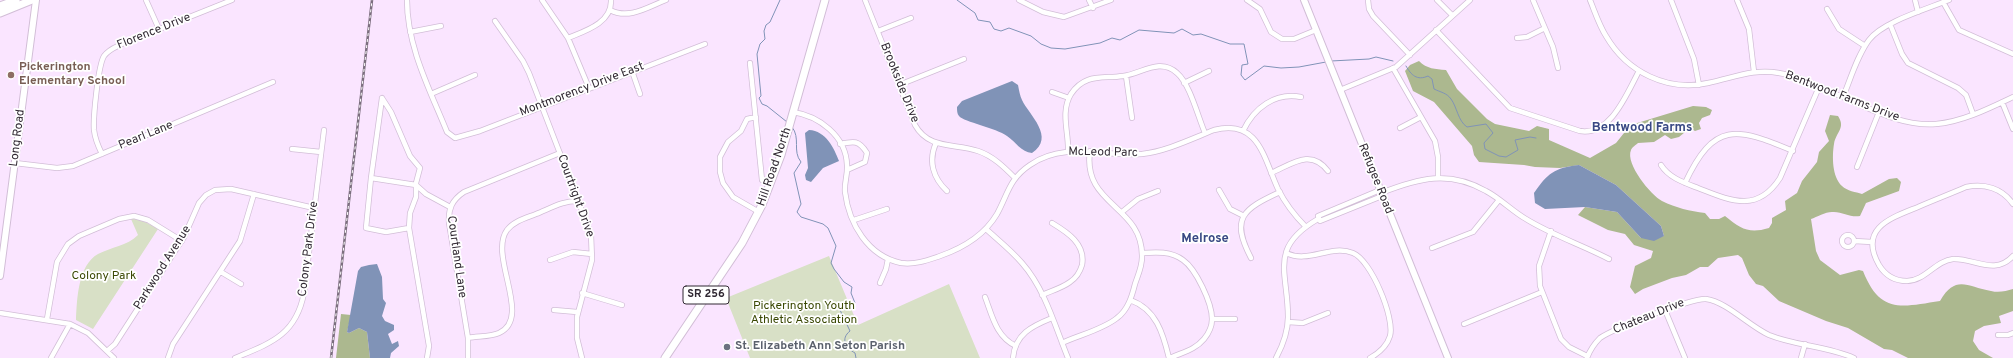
<!DOCTYPE html>
<html>
<head>
<meta charset="utf-8">
<style>
  body { margin:0 }
  canvas { display:block; background:#fae5ff }
</style>
</head>
<body>
<canvas width="2013" height="358"></canvas>
<script>
const ctx = document.querySelector('canvas').getContext('2d');
ctx.lineJoin = 'round';
function fill(path, color) { ctx.fillStyle = color; ctx.fill(path, 'evenodd'); }
function stroke(path, color, width, dash) { ctx.strokeStyle = color; ctx.lineWidth = width; ctx.lineCap = dash ? 'butt' : 'round'; ctx.setLineDash(dash || []); ctx.stroke(path); }
function write(font, color, halo, rows, align = 'center') {
  ctx.font = font + ' Overpass,sans-serif'; ctx.lineWidth = 3.5; ctx.setLineDash([]); ctx.textBaseline = 'middle'; ctx.strokeStyle = halo; ctx.fillStyle = color; for (const [text, x, y, turn = 0] of rows) {
    ctx.save(); ctx.translate(x, y); ctx.rotate((+turn || 0) * Math.PI / 180); ctx.textAlign = isNaN(turn) ? turn : align; if (halo) ctx.strokeText(text, 0, 0); ctx.fillText(text, 0, 0); ctx.restore();
  }
}
fill(new Path2D(`
  M131,219C140,218 150,224 158,229L93,329L76,320C77,299 78,265 98,254C111,247 127,246 138,235Z
  M829,256L858,325L949,284L980,358H750L726,298Z`), '#d8e0c6');
fill(new Path2D(`
  M1419,61C1427,69 1435,69 1446,70L1457,89L1487,119L1495,124L1529,131L1537,126L1549,129V140L1590,158L1616,143L1628,128L1634,124L1693,106L1706,107L1712,110L1710,115L1702,118L1699,123L1701,129L1695,131L1690,128L1679,137L1671,139L1665,135L1654,142L1638,143C1636,145 1632,147 1631,150C1625,164 1651,195 1662,201C1676,208 1690,211 1705,213L1710,219H1719L1725,216C1741,229 1749,234 1769,228L1772,223V218L1786,210L1785,201L1797,193L1802,181L1817,162L1819,152L1829,141L1825,131L1830,115L1838,116C1846,128 1836,132 1834,144C1832,156 1832,177 1842,186C1847,191 1856,192 1862,194L1889,179L1897,178L1901,182L1899,191L1866,203L1860,216C1850,218 1842,211 1832,212C1825,212 1817,217 1811,219L1816,251L1820,260L1840,275L1859,270L1863,271C1880,314 1901,307 1940,301C1956,274 1967,287 1991,291C1999,293 2006,291 2013,289V311L1999,316L2001,323L1984,326L1975,331L1973,341L1979,350L1993,358H1908L1892,350L1884,349L1848,328L1826,321L1779,301L1763,286L1756,284L1749,275L1742,258L1738,255L1718,258L1708,267H1700L1686,275L1672,278L1643,289L1635,294L1630,287L1635,266L1651,258L1653,251L1634,245L1625,234L1608,230L1578,215L1585,207L1617,212L1641,238L1664,236L1661,226L1616,185L1579,165L1560,168L1535,167L1524,165L1479,162L1474,155L1472,146L1434,102L1413,91L1405,71L1410,65Z
  M341,314L351,315L347,332L349,333L359,328L367,332L370,358H336Z`), '#acb88f');
fill(new Path2D(`
  M1012,81L1018,85C1019,90 1020,96 1022,100C1029,115 1056,137 1032,153C1021,152 1016,142 1007,136C996,128 964,122 959,116C957,114 957,110 957,107L962,101Z
  M809,130C826,131 834,148 839,161L823,168L811,182L806,180L805,175L808,168L805,133Z
  M1579,165L1616,185L1661,226L1664,236L1654,241L1641,238L1617,212L1585,207L1545,209L1535,203L1534,193C1548,173 1554,168 1579,165Z
  M369,265L377,264L382,277L383,299L386,303L382,316L385,321L394,325V330L388,334L392,344L398,341L399,346L391,353L390,358H370L367,332L359,328L349,333L347,332L358,271L361,267Z`), '#8093b7');
stroke(new Path2D(`
  M780,0L770,22L766,25L764,31L765,39L760,44L757,54L761,96L759,98L762,104L767,106L787,122
  M957,0L975,13L978,20L990,22L994,29L1001,31L1009,28L1031,36L1041,44L1051,48L1065,49L1100,43L1112,38L1120,40L1139,30L1174,33L1182,29L1193,35L1201,34L1230,44H1244L1248,64L1242,65L1241,75L1245,80L1264,66L1281,68L1299,67L1326,62
  M1331,61L1369,59L1376,57L1393,61
  M1406,66C1411,75 1417,81 1428,76L1432,79L1434,89C1440,92 1447,93 1451,99C1457,107 1458,121 1467,127L1486,124L1493,133L1484,143L1485,149L1499,156L1506,157L1518,150L1515,140L1530,137L1536,138
  M792,127C801,138 792,151 801,162L794,173L801,204L797,212L801,217L823,224L828,228L836,246L831,263L834,269L844,282L852,287L851,293L855,303L848,307L841,308L840,310L850,331C840,339 846,348 855,353L856,358`), '#8093b7', 1);
const minor = new Path2D(`
  M146,0L159,29
  M407,0C407,47 430,90 447,132L455,138L480,131L705,44
  M542,0L568,38L589,88
  M865,0L915,125C929,150 955,143 978,151C993,156 1004,167 1015,178
  M1019,0L1043,12L1064,17L1111,0
  M1089,0L1093,8
  M1247,0L1260,9L1271,32L1282,39H1294L1316,30
  M1368,0L1369,9L1373,16L1410,55
  M1437,0L1452,15
  M1533,0L1553,47L1558,68
  M1590,0C1595,12 1599,25 1606,36C1627,72 1667,92 1708,83C1733,78 1754,68 1779,73C1798,76 1816,85 1833,93C1865,106 1901,127 1936,124C1962,122 1990,108 2013,97
  M1671,0L1694,59L1699,85
  M1737,0L1749,29L1754,72
  M1915,0L1918,12
  M1943,2L1959,30L2013,54
  M1827,9L1839,29L1865,46
  M610,10C629,20 648,7 666,0
  M495,21L523,61L529,73L591,234L592,260L577,317V338L582,358
  M1890,24L1902,54L1908,63L1958,88L1966,95L1973,114
  M1436,30L1510,108L1580,131C1611,136 1627,93 1639,71
  M878,31L911,18
  M410,32L441,26
  M568,38C585,31 612,23 611,0
  M1517,38L1527,37L1545,28
  M750,63L762,180
  M1393,68L1435,141L1438,157V178
  M632,71L640,94
  M1126,76L1132,118
  M1184,83L1209,71
  M899,85L964,59
  M1340,90L1396,67L1470,0
  M1052,92L1069,98
  M431,94L475,75
  M1843,97C1851,78 1857,56 1869,40C1882,22 1927,9 1949,0
  M382,98L391,112L410,156L420,168L416,183V197L410,213L409,228L429,346L427,358
  M382,98L371,178L366,228L386,232L409,228
  M2002,102L2013,129
  M793,112C819,116 846,136 847,165C848,174 844,183 845,192C849,224 868,256 901,263C915,265 928,260 940,256C963,248 984,236 997,214C1008,194 1009,179 1030,165C1065,141 1103,157 1142,154C1167,151 1191,139 1214,130C1259,118 1264,159 1278,189C1285,203 1295,216 1306,227
  M756,117L747,119L741,131L728,142L720,157V172L723,183L733,197L759,212
  M1400,128L1421,117
  M1243,131C1254,108 1275,92 1301,97
  M936,143C928,161 933,178 947,191
  M840,144C854,141 859,140 867,153L865,162L847,170
  M292,149L321,152
  M1068,151C1069,133 1060,112 1071,94C1085,73 1102,79 1123,76C1141,74 1160,57 1177,73C1190,84 1198,117 1205,133
  M102,154C98,146 95,139 94,130C93,118 98,66 104,56C109,49 116,47 122,44L232,0
  M15,163L57,168L73,166L273,82
  M1661,165C1669,178 1685,183 1698,188C1729,200 1757,214 1780,178L1819,87
  M1857,167L1879,112
  M1271,173C1292,164 1311,148 1328,171
  M371,178L416,185L426,194L450,207
  M1685,183C1714,121 1736,127 1793,151
  M1219,190L1230,209L1244,216
  M1380,190L1318,216L1320,221L1382,196
  M1381,193C1419,178 1449,170 1486,191C1501,199 1512,211 1526,219C1552,235 1582,245 1609,259
  M2013,204C2002,188 1984,183 1966,187C1950,194 1934,200 1918,207C1891,218 1858,228 1879,265C1885,275 1895,281 1907,281C1925,281 1935,261 1953,259C1974,258 1995,276 2013,256
  M1122,212L1138,199L1158,191
  M854,220L887,209
  M986,229C998,240 1011,250 1022,263C1045,289 1055,326 1068,358
  M1551,231L1539,266L1540,286L1561,339L1569,347L1587,356
  M1842 241a6 6 0 1 1 12 0a6 6 0 1 1-12 0Z
  M1854,241L1872,242
  M1432,248L1473,232L1499,200
  M1142,253C1156,252 1171,251 1183,260C1196,269 1212,303 1212,319C1212,327 1209,333 1204,339C1195,350 1183,352 1170,358
  M1286,253C1309,264 1330,244 1353,253C1371,260 1395,318 1390,336C1387,346 1379,353 1370,358
  M1251,258C1230,218 1243,209 1280,192
  M550,260L573,252L592,254
  M221,272L241,284
  M880,283L886,269L888,259
  M582,293L622,305
  M1042,295C1051,291 1062,288 1070,282C1076,278 1080,272 1082,265C1086,244 1067,232 1052,223
  M985,297C992,315 996,337 1016,346
  M1130,300C1156,309 1163,333 1169,358
  M554,310L577,312
  M1665,310L1685,358
  M0,313L70,324L88,333L114,358
  M47,319L57,262L68,244L79,236L119,219L134,216L148,220L182,241
  M1212,319H1235
  M1288,322L1303,323L1328,313
  M1464,324L1542,292
  M1998,335H2008L2013,333
  M468,338C478,336 490,337 499,333C533,318 488,256 507,230C514,221 526,218 536,214C549,209 564,200 579,201
  M1062,343C1079,335 1102,330 1117,318C1128,310 1132,296 1135,284C1138,275 1142,267 1142,257C1143,205 1082,206 1090,151
  M107,351L115,344L184,237L199,203L206,195L215,190L231,189L314,208
  M51,358L70,324
  M168,358L173,344L240,241L254,194
  M235,358C271,343 296,335 304,293L324,130
  M468,358V338L449,223C448,209 452,200 464,192L560,153
  M1013,358C1015,334 1032,326 1052,318
  M1276,358C1283,345 1288,331 1288,317C1288,272 1268,248 1318,219
  M1587,358C1590,350 1594,344 1600,338C1613,329 1691,298 1706,299C1727,302 1749,326 1769,335C1796,346 1827,346 1854,358
  M1801,358L1805,344`);
const secondary = new Path2D(`
  M1304,0L1448,358
  M0,276L36,0`);
const primary = new Path2D(`
  M665,358L742,243L762,205L781,155L825,0`);
const trunk = new Path2D(`
  M0,6L16,0
  M0,13L32,0`);
stroke(minor, '#d2bed7', 6);
stroke(secondary, '#d2bed7', 8);
stroke(primary, '#d2bed7', 9);
stroke(trunk, '#d2bed7', 9);
stroke(minor, '#fff', 4.5);
stroke(secondary, '#fff', 6);
stroke(primary, '#fff', 7);
stroke(trunk, '#fff', 7);
const rail = new Path2D(`
  M331,358L372,0`);
stroke(rail, '#7b6e7e', 2.5);
stroke(rail, '#fff', 1, [3]);
for (const [x, y, r, color] of [
  [11,75,4,"#8d6e63"],
  [727,347,4,"#6b7280"]
]) { const dot = new Path2D(); dot.arc(x, y, r, 0, 2 * Math.PI); ctx.fillStyle = color; ctx.fill(dot); stroke(dot, '#fff', 1.5); }
for (const [x, y, w] of [
  [706,295,46]
]) { const box = new Path2D(); box.roundRect(x - w / 2, y - 9, w, 18, 3); ctx.fillStyle = '#fff'; ctx.fill(box); stroke(box, '#312933', 1); }
write('bold 11px', '#312933', null, [
  ["SR 256",706,295]
]);
write('12px', '#312933', '#fff', [
  ["Florence Drive",154,32,-22],
  ["Brookside Drive",899,83,68],
  ["Montmorency Drive East",582,90,-21],
  ["Bentwood Farms Drive",1842,97,21],
  ["Pearl Lane",146,136,-22],
  ["Long Road",18,138,-83],
  ["McLeod Parc",1103,153,1],
  ["Hill Road North",775,167,-71],
  ["Refugee Road",1375,179,68],
  ["Courtright Drive",575,196,70],
  ["Colony Park Drive",309,249,-83],
  ["Courtland Lane",456,257,82],
  ["Parkwood Avenue",163,268,-58],
  ["Chateau Drive",1649,317,-22]
]);
write('bold 12px', '#785e54', '#fff', [
  ["Pickerington",19,68],
  ["Elementary School",19,82]
], 'left');
write('12px', '#3a4803', '#fff', [
  ["Colony Park",104,277],
  ["Pickerington Youth",804,307],
  ["Athletic Association",804,321]
]);
write('bold 12px', '#5b616d', '#fff', [
  ["St. Elizabeth Ann Seton Parish",735,347]
], 'left');
write('bold 13px', '#394984', '#fff', [
  ["Bentwood Farms",1642,128],
  ["Melrose",1205,239]
]);
</script>
</body>
</html>
